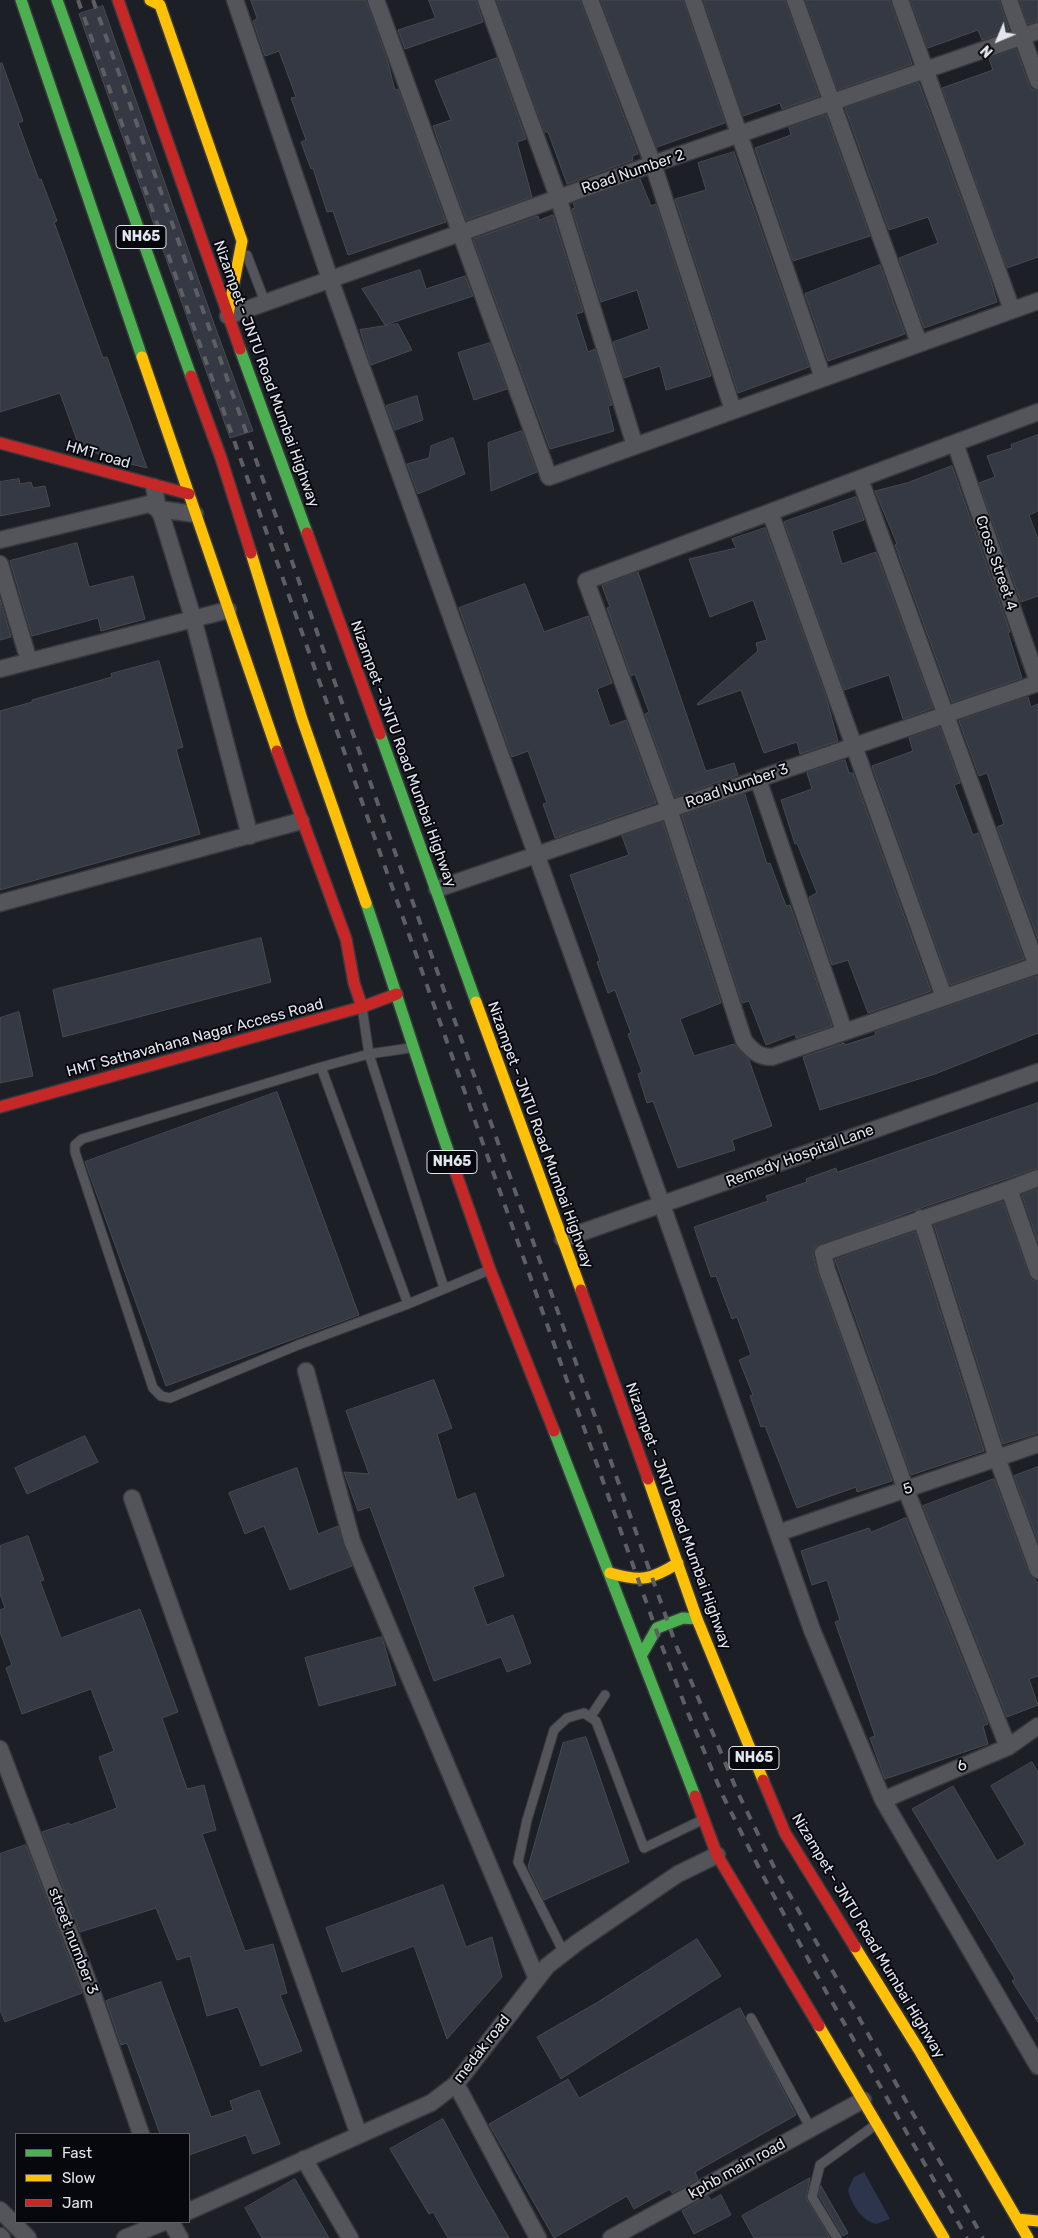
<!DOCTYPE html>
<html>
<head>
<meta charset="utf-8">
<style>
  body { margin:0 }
  #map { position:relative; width:1038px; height:2238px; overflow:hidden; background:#1c1f26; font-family:Rubik,sans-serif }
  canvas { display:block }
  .legend { position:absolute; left:15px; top:2133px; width:175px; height:90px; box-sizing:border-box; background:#06080d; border:1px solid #5e6066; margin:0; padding:6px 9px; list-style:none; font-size:15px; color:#e1e5ec }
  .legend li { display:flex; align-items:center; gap:10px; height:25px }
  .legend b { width:25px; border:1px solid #5e6066 }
  .north { position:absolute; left:973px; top:15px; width:50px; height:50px; -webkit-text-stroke:4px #06080d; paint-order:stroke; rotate:225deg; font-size:14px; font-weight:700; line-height:20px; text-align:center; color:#e1e5ec }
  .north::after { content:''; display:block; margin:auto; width:18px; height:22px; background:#e1e5ec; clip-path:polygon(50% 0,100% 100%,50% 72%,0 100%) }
</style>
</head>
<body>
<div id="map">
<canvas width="1038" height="2238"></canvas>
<ul class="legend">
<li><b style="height:6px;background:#4caf50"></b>Fast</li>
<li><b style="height:6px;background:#ffc107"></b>Slow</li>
<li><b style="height:6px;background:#c62828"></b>Jam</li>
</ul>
<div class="north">N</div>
</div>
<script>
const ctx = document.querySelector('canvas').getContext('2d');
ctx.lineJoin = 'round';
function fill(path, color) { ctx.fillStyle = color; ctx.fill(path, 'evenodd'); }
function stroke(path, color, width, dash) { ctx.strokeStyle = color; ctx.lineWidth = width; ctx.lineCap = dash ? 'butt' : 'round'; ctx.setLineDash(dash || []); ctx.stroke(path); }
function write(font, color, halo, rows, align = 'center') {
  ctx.font = font + ' Rubik,sans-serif'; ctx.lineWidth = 4; ctx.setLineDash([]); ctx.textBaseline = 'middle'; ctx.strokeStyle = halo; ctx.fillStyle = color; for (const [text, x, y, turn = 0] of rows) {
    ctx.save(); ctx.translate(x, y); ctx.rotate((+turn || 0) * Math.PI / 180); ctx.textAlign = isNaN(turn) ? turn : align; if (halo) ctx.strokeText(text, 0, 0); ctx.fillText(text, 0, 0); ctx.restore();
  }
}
fill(new Path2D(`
  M864,2172L890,2219L876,2224C861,2220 852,2205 848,2190L854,2177Z`), '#2c354c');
const building = new Path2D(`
  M251,0H366L387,59L395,90L398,89L446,222L348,255L333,211L327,212L313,168L311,169L301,142L306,140L291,98L296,97L279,51L265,56L253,21L257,19Z
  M429,0H476L483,22L405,49L398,30L435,18Z
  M497,0H580L638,154L632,156L633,160L567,184L548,132H545Z
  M601,0H683L725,123L657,147Z
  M704,0H785L819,96L782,109L780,103L743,116Z
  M806,0H890L912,64L838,90Z
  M911,0H999L1009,30L982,40L978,30L928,48Z
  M1020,0H1038V21L1028,24Z
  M103,6L213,321L253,431L230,438L79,14Z
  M1016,49L1029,85L1032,89L1038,91V257L1007,268L942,88L993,70L989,59Z
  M497,58L526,139L517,142L532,197L466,220L433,126L451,120L435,81Z
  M2,63L23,121L18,123L39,180L41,179L57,221L54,222L103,358L107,357L147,468L114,460L79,446L60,393L0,412V64Z
  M919,83L990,278L997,302L924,328L899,258L938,243L928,217L889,230L845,108Z
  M826,115L870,236L793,261L755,148L791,135L789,128Z
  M734,152L809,367L738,393L675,199L706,190L698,163Z
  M640,179L651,206L656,204L711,376L666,390L660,366L624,378L613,342L649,329L637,290L601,302L572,209L575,208L573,203Z
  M553,215L582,308L583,312L576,314L588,352L595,349L612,405L608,406L614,431L550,449L473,239L538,216L539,220Z
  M880,265L905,334L828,361L805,294Z
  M420,270L426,289L465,276L473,296L385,325L362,289Z
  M398,324L412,350L371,365L360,330Z
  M490,343L507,389L474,400L458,353Z
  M417,396L423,420L395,430L386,406Z
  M522,431L537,472L491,491L488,443Z
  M1038,435V511L1029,515L1038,539V596L1021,602L979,483L995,477L987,456L1012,448L1011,445Z
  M453,438L465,474L418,494L407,464L429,458L431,446Z
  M952,466L1010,632L1008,633L1022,678L952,702L895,545L897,544L875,491L907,483Z
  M19,479L20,484L31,482L33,488L45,486L50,506L0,516V482Z
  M856,497L864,520L832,531L842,564L876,552L933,708L903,719L889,675L844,690L784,522Z
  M765,528L826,696L838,741L800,754L797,742L764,753L741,690L698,705L697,704L758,651L756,643L767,640L753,600L710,617L689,559L736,548L732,539Z
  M77,543L89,587L133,576L145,619L101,631L98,618L32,636L10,561Z
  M638,572L705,769L707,771L734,763L738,775L675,797L645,714L649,712L635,674L631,676L607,608L610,607L602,586Z
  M525,584L544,632L588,616L612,683L597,689L610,726L626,720L656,803L555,838L543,804L547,803L528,751L512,757L459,608Z
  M0,599L11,637L0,640Z
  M159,661L183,747L176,749L200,834L0,890V711L32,702V700L112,677L111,674Z
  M1028,697L1031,707L1038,704V939L997,827L1004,824L987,773L979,776L959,721Z
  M940,727L960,783L954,785L973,835L978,833L1024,959L950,985L872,766L913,751L909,738Z
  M845,760L849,773H853L931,991L868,1013L848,960L832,965L809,897L817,893L797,843L795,844L781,800L812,789L807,773Z
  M745,794L767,864L770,863L786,906L790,905L832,1026L796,1038L795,1034L766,1045L749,1001L742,1003L682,816Z
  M663,822L721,1003L680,1019L694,1056L734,1044L749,1060L772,1126L732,1140L735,1150L678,1168L653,1101L647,1103L638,1074L642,1072L628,1034L631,1033L615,990L608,993L597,962L600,961L570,875L629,855L622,836Z
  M261,938L271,982L63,1037L53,990Z
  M1038,976V1033L935,1074L820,1110L803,1057L844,1043L845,1045L876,1035L875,1032Z
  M19,1012L33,1076L0,1083V1018Z
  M277,1092L359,1315L166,1386L85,1162Z
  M1038,1103V1168L918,1209L815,1247L813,1255L818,1273L892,1481L857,1492L856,1487L797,1508L765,1426L761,1427L750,1396L753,1395L739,1360L751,1355L737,1317L732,1319L716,1276L711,1277L694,1227L768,1201L766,1196L807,1182L806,1179L836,1168L837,1172Z
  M1038,1189V1242L1022,1195Z
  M1003,1202L1029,1275L1032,1280L1038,1282V1433L1003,1444L934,1225Z
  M915,1232L984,1451L911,1475L835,1260Z
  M434,1380L452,1428L437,1434L457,1500L475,1493L504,1576L473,1587L487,1625L513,1615L531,1663L507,1672L501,1657L434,1681L370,1507L358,1511L344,1472L369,1474L346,1411Z
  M85,1436L98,1462L27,1494L15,1468Z
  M1038,1467V1541L1014,1476Z
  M297,1468L318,1534L338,1526L352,1566L290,1590L264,1526L245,1534L229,1493Z
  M994,1479L1029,1573L1038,1583V1676L1029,1679L1038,1705L1007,1717L923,1506Z
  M906,1518L988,1724L983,1726L988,1744L885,1779L870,1738L875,1736L835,1622L840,1620L827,1580L812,1585L801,1551L869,1528L871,1532Z
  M28,1536L44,1580L40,1581L61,1638L140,1609L178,1712L162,1718L187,1789L204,1785L216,1830L202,1834L245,1951L273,1944L287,1993L280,1995L302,2051L261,2066L238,2007L207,2016L190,1956L177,1960L156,1908L80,1932L42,1832L69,1823L70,1825L117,1808L99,1757L114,1751L91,1689L22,1714L6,1668L12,1665L0,1632V1610L5,1608L0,1594V1546Z
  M382,1637L396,1685L319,1706L305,1658Z
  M586,1737L629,1862L544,1900L528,1867L563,1743Z
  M1032,1762L1038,1772V2022L1012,1981L1015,1979L912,1809L953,1786L997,1861L1025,1844L991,1786Z
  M26,1845L82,1993L5,2022L0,2010V1854Z
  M443,1885L466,1947L492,1937L502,1977L447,2039L414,1946L342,1972L326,1928Z
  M697,1939L721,1976L561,2079L537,2037L598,2002Z
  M161,1982L211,2117L233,2110L230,2101L259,2090L280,2144L253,2154L246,2135L189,2155V2134H160L127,2043L121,2045L106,2001Z
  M740,2008L796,2115L695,2172L698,2179L672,2193L670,2189L634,2209L627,2196L554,2238L489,2124L568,2079L579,2098Z
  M443,2119L479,2186L509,2238H448L433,2212L429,2214L390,2149Z
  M810,2178L806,2198L830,2238H754L742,2216Z
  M295,2179L329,2238H262L245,2208Z
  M821,2186L848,2233L843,2236L819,2196Z
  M721,2195L731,2215L694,2234L682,2211L708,2196L711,2200Z`);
fill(building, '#353943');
stroke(building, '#474a4f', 1);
const lane = new Path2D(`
  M247,255L265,302
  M362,1007L369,1054L444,1288
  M410,1048L369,1054L321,1067L408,1304L487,1271
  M321,1067L82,1139L75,1145V1152L153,1388L161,1396L170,1398L298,1345L408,1304
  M591,1716L605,1695
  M564,1953L518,1862L527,1820L554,1730L567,1718L584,1713L596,1721L644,1848L700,1821
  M751,2018L811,2129
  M837,2238L812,2197L820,2165L874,2126`);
const street = new Path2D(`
  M235,0L330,279L662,1205L812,1630L883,1800L1038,2066
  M376,0L549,477L1038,301
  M486,0L558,197L635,446
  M590,0L653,164L733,410
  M693,0L823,378
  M795,0L919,343
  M900,0L1012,310
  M1009,0L1038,81
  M228,316L653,164L1038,31
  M1038,412L586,581L669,809L744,1041C753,1051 758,1057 772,1057L1038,965
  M955,443L1038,682
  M860,479L1037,966
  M154,487L158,509L162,517L193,618L250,836
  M770,512L944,997
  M0,540L149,504L158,509L195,514
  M0,564L29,661
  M0,669L228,610
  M758,779L844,1031
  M437,889L1038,683
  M0,903L301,821
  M1009,1189L1038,1178
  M921,1218L997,1458L1038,1570
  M563,1239L1038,1072
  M306,1371L352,1541L537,1979
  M132,1498L359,2135
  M778,1533L1038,1444
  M1008,1747L906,1490L827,1270L823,1253L1009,1189L1038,1272
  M0,1749L91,1989L141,2134
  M883,1800L1008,1747L1038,1726
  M456,2084L538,2238
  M304,2159L350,2238
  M0,2210L28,2238
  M189,2211L431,2103L456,2084L547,1966L578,1942L678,1874L717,1855
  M171,2222L180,2238
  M0,2236L2,2238
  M125,2238L164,2222
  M611,2238L863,2100`);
const fast = new Path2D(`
  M21,0L142,357
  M57,0L191,376
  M240,349L307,533
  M380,734L476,1002
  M366,903C395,988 421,1074 451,1159
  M554,1431L695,1796
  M641,1656L657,1628L683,1618L697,1619`);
const slow = new Path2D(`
  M150,0L160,5L242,241L228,314
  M142,357L277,751
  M251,553L302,719L366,903
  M476,1002L581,1290
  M648,1479L697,1619L763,1780
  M610,1573C641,1582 651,1580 678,1563
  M855,1947L919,2050L1028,2238
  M819,2026L944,2238
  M1017,2219L1038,2221`);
const jam = new Path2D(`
  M118,0L240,349
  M191,376L221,458L251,553
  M0,443L189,494
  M307,533L380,734
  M277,751L346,939L354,983L362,1007
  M0,1107L362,1007L397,994
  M451,1159L490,1270L554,1431
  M581,1290L648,1479
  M763,1780L785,1833L855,1947
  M695,1796L717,1855L819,2026`);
stroke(lane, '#37393e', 11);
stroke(street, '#37393e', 19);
stroke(fast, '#37393e', 14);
stroke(slow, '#37393e', 14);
stroke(jam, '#37393e', 14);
stroke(lane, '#53555a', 9);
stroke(street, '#53555a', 16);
stroke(fast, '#4caf50', 11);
stroke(slow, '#ffc107', 11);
stroke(jam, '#c62828', 11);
stroke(new Path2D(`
  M78,0L560,1361L663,1649L688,1713L723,1796L761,1872L820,1981L967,2238
  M93,0L676,1645L737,1791L774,1867L983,2238`), '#5d5f63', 4, [9, 9]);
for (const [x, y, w] of [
  [141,237,50],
  [452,1162,50],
  [754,1758,50]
]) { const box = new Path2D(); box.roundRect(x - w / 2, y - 11.5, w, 23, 4); ctx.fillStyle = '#06080d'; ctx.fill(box); stroke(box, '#e1e5ec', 1); }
write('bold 14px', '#e1e5ec', null, [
  ["NH65",141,237],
  ["NH65",452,1162],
  ["NH65",754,1758]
]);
write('15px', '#e1e5ec', '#06080d', [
  ["Road Number 2",633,172,-19],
  ["Nizampet - JNTU Road Mumbai Highway",266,374,70],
  ["HMT road",98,455,16],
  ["Cross Street 4",996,563,71],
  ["Nizampet - JNTU Road Mumbai Highway",403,754,70],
  ["Road Number 3",737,786,-19],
  ["HMT Sathavahana Nagar Access Road",195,1038,-15],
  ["Nizampet - JNTU Road Mumbai Highway",540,1135,70],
  ["Remedy Hospital Lane",800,1156,-20],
  ["5",908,1489,-19],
  ["Nizampet - JNTU Road Mumbai Highway",678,1516,70],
  ["6",962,1766,-23],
  ["Nizampet - JNTU Road Mumbai Highway",868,1936,59],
  ["street number 3",73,1941,69],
  ["medak road",482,2049,-52],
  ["kphb main road",737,2169,-29]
]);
</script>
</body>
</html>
